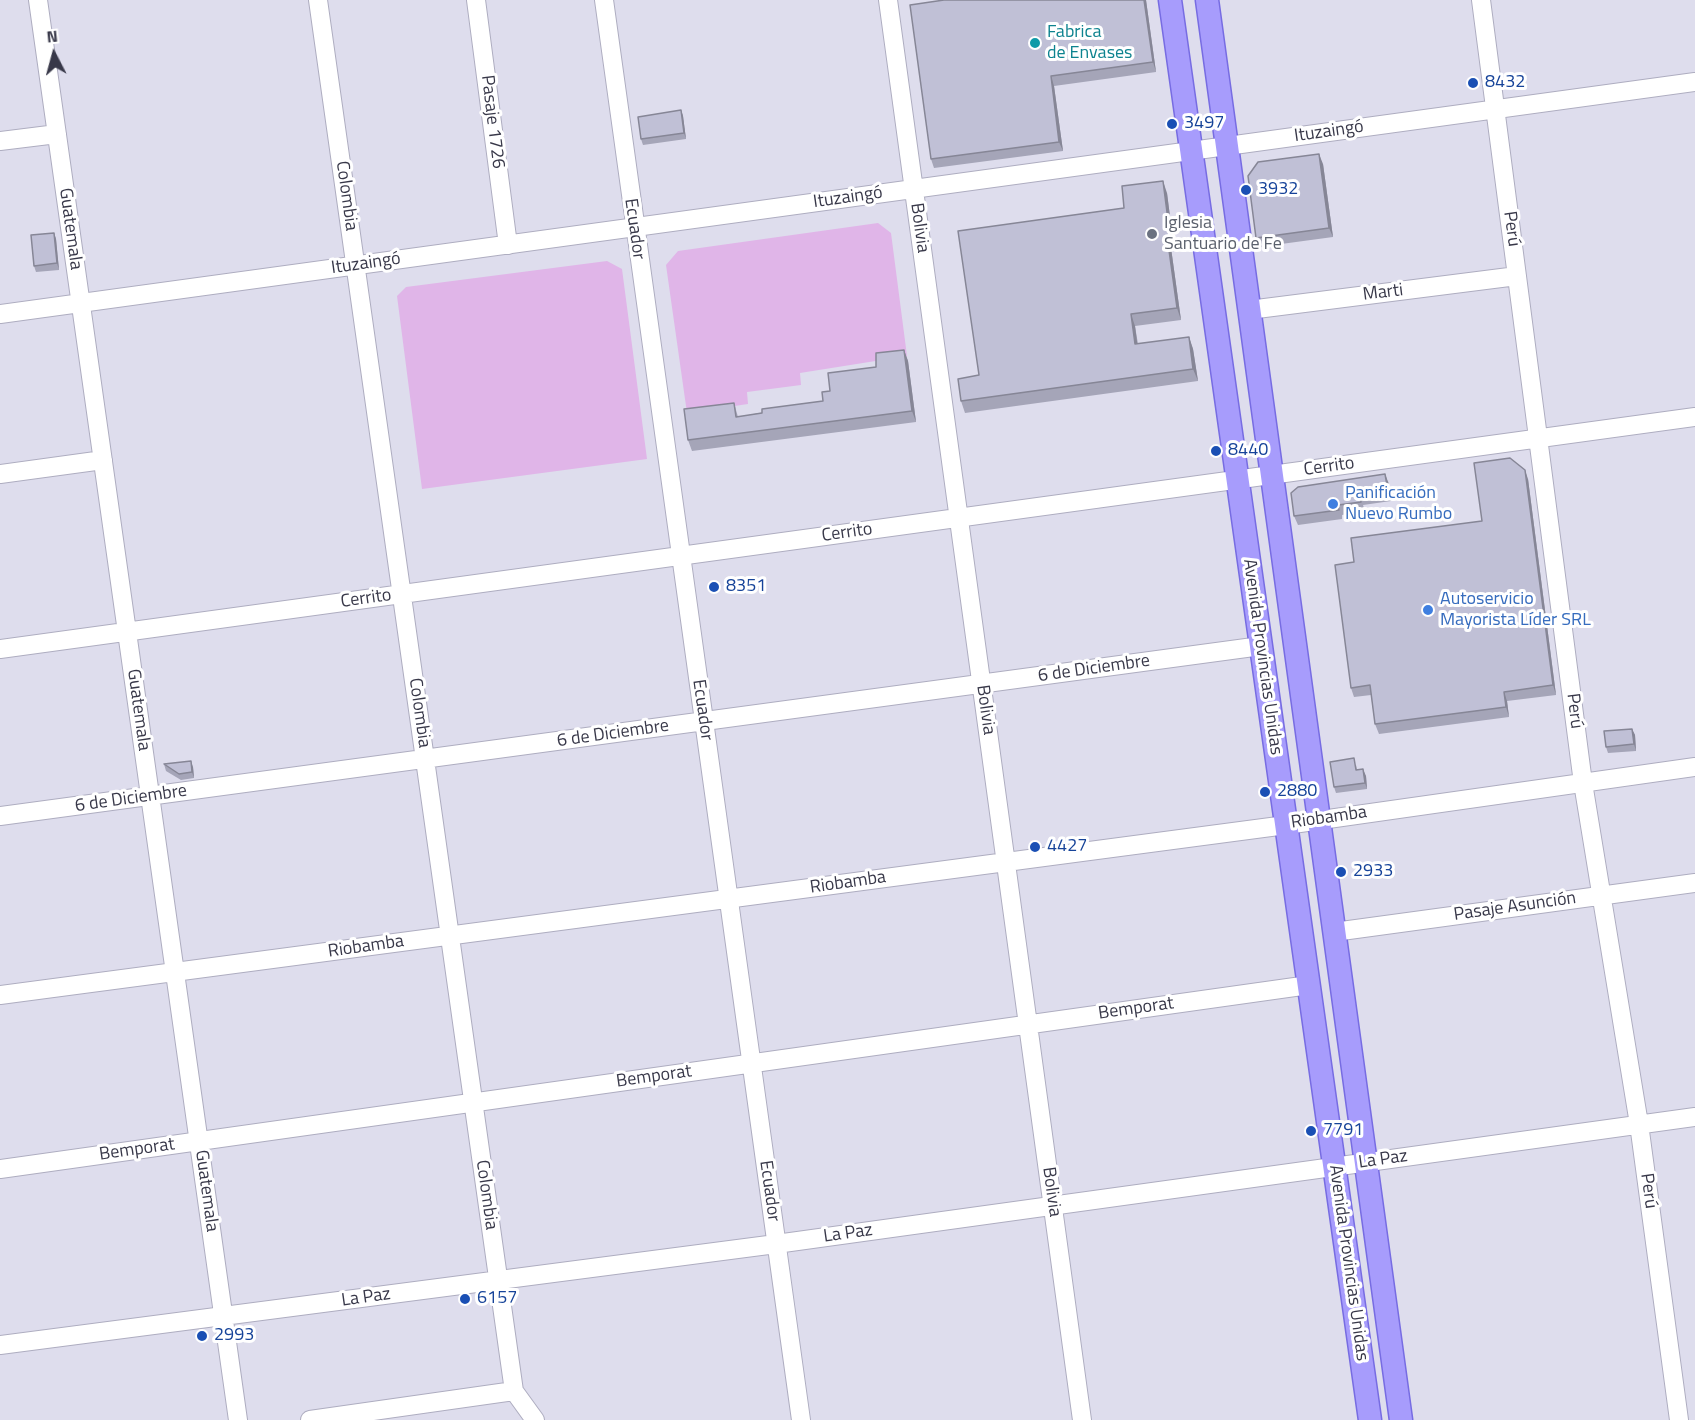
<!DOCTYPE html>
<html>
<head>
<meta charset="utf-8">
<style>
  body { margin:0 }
  #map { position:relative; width:1695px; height:1420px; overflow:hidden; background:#ebeaf5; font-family:"Titillium Web",sans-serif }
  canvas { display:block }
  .north { position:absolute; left:24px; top:24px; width:60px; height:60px; -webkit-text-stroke:4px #fff; paint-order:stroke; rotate:354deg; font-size:16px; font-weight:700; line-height:24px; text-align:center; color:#383849 }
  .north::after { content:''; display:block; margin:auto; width:21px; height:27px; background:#383849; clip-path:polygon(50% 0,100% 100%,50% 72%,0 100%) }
</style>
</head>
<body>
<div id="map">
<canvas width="1695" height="1420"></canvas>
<div class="north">N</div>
</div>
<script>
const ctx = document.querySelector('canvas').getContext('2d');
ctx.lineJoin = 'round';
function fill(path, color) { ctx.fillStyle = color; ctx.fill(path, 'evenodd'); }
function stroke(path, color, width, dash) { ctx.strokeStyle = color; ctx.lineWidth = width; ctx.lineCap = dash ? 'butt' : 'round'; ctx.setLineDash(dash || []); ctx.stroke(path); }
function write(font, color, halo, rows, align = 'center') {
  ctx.font = font + ' "Titillium Web",sans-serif'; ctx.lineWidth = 6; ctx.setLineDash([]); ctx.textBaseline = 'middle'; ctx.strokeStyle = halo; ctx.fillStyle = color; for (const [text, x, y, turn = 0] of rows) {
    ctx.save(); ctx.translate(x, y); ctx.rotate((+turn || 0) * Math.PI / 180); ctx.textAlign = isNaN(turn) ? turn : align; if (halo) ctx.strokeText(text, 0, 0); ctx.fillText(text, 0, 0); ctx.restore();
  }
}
fill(new Path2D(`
  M0,0H1695V1420H0Z`), '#dedded');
fill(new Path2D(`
  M878,223L891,233L907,356L800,373L801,385L747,392L748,404L687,413L666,265L678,251Z
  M607,261L622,269L647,459L422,489L397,296L406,287Z`), '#e0b5e8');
const minor = new Path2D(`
  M38,0L238,1420
  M318,0L514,1391L535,1420
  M476,0L508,245
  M604,0L801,1420
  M888,0L1082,1420
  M1481,0L1583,783L1639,1124L1679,1420
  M0,141L57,134
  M1249,310L1517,276
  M0,314L1695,82
  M0,474L103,460
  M0,649L1695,417
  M0,816L1261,646
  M1334,932L1695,883
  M0,995L1286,825L1695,767
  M0,1169L1309,985
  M0,1345L776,1244L1695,1117
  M310,1420L514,1391`);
const major = new Path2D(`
  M1170,0L1370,1420
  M1207,0L1401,1420`);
stroke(minor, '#aeadc0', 20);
stroke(major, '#776ce2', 25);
stroke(minor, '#fff', 18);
stroke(major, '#a79cfc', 22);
fill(new Path2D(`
  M944,0H1146L1156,72L1054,86L1063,151L934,168L931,159Z
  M681,110L683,116L686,139L643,145L641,139Z
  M1323,164L1333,237L1259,247L1256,238Z
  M1167,193L1174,248H1171L1181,320L1135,326L1138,344L1189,337L1193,349L1198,381L965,413L961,401L979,375L1124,208Z
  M54,233L56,239L59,270L36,272L34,266Z
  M904,350L908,361L916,422L692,451L688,440L734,403L738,417L823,401L830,391L876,367Z
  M1528,479L1556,695L1507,701L1509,717L1379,734L1375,724L1371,695L1354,697L1351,688L1354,562L1482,521Z
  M1389,484L1391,501L1363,505L1365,511L1342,515V519L1298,525L1294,516Z
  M1632,729L1635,735L1636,751L1608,753L1606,747Z
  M164,764L193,767L194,778L181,780L166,771Z
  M1356,765L1357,770L1366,776L1367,789L1336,793L1334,787Z`), '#a5a5b8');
fill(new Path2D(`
  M1144,0H1146L1156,72L1153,62Z
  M1051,76L1054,86L1063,151L1059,142Z
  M681,110L683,116L686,139L684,133Z
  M1319,154L1323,164L1333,237L1329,228Z
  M1163,181L1167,193L1174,248L1170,236Z
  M54,233L56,239L59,270L57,263Z
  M1167,236L1171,248L1181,320L1177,308Z
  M1131,314L1135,326L1139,357L1135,344Z
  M1189,337L1193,349L1198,381L1193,369Z
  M904,350L908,361L916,422L912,411Z
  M1525,470L1528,479L1556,695L1553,685Z
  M1385,474L1389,484L1391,501L1388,491Z
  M1504,692L1507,701L1509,717L1506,707Z
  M1632,729L1635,735L1636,751L1634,744Z
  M191,761L193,767L194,778L192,772Z
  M1363,769L1366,776L1367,789L1365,783Z`), '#868696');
const building = new Path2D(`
  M944,0H1144L1153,62L1051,76L1059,142L931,159L910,5Z
  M681,110L684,133L641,139L638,117Z
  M1319,154L1329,228L1256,238L1248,176L1258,162Z
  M1163,181L1170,236H1167L1177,308L1131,314L1135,344L1189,337L1193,369L961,401L958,379L979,375L958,231L1124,208L1122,186Z
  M54,233L57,263L34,266L31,235Z
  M904,350L912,411L688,440L684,409L734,403L736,417L762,413V409L823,401L822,392L830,391L828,373L876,367V353Z
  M1510,458L1525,470L1553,685L1504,692L1506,707L1375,724L1370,685L1351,688L1335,565L1354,562L1351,538L1482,521L1474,463Z
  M1385,474L1388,491L1360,496L1361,502L1338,505L1339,510L1294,516L1291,493L1298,487Z
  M1632,729L1634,744L1606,747L1604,731Z
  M1354,758L1356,770L1363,769L1365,783L1334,787L1330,762Z
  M191,761L192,772L179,774L164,764Z`);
fill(building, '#c0c0d6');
stroke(building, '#868696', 1.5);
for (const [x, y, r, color] of [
  [1035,43,6,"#0f9aa8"],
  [1473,83,6,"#1a4fb4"],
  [1172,124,6,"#1a4fb4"],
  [1246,190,6,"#1a4fb4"],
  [1152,234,6,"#6b7280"],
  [1216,451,6,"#1a4fb4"],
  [1333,504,6,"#3f7fe0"],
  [714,587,6,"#1a4fb4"],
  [1428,610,6,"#3f7fe0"],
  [1265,792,6,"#1a4fb4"],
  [1035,847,6,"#1a4fb4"],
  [1341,872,6,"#1a4fb4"],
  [1311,1131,6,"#1a4fb4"],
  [465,1299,6,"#1a4fb4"],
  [202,1336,6,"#1a4fb4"]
]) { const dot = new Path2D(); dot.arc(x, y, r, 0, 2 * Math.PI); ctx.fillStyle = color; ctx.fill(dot); stroke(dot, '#fff', 2); }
write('18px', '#0d838f', '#fff', [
  ["Fabrica",1047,33],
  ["de Envases",1047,54]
], 'left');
write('18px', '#164399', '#fff', [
  ["8432",1485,83],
  ["3497",1184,124],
  ["3932",1258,190],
  ["8440",1228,451],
  ["8351",726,587],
  ["2880",1277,792],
  ["4427",1047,847],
  ["2933",1353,872],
  ["7791",1323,1131],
  ["6157",477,1299],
  ["2993",214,1336]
], 'left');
write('18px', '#383849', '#fff', [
  ["Pasaje 1726",492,122,83],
  ["Ituzaingó",1329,132,-8],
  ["Colombia",346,196,82],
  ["Ituzaingó",848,198,-8],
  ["Bolivia",919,228,82],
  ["Guatemala",70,229,82],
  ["Ecuador",634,229,82],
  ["Perú",1511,229,82],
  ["Ituzaingó",366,264,-8],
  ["Marti",1383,293,-7],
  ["Cerrito",1329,467,-8],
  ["Cerrito",847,533,-8],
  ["Cerrito",366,599,-8],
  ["Avenida Provincias Unidas",1262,657,82],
  ["6 de Diciembre",1094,669,-8],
  ["Guatemala",138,710,82],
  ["Ecuador",702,710,82],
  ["Bolivia",985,710,82],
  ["Perú",1574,711,83],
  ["Colombia",419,713,82],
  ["6 de Diciembre",613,734,-8],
  ["6 de Diciembre",131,799,-8],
  ["Riobamba",1329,818,-8],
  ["Riobamba",848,883,-8],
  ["Pasaje Asunción",1515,907,-8],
  ["Riobamba",366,947,-8],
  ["Bemporat",1136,1009,-8],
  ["Bemporat",654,1077,-8],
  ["Bemporat",137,1150,-8],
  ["La Paz",1383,1160,-8],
  ["Guatemala",206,1191,82],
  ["Ecuador",769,1191,82],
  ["Perú",1648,1191,82],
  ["Bolivia",1051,1192,82],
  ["Colombia",486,1195,82],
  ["La Paz",848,1234,-8],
  ["Avenida Provincias Unidas",1348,1263,82],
  ["La Paz",366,1298,-8]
]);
write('18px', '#5b616d', '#fff', [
  ["Iglesia",1164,224],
  ["Santuario de Fe",1164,245]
], 'left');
write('18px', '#366cbe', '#fff', [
  ["Panificación",1345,494],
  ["Nuevo Rumbo",1345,515],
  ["Autoservicio",1440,600],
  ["Mayorista Líder SRL",1440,621]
], 'left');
</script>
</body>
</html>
